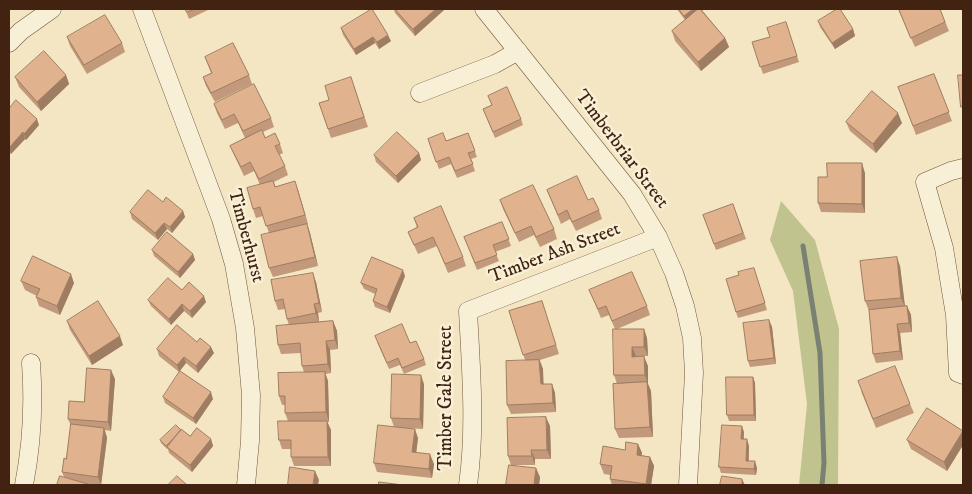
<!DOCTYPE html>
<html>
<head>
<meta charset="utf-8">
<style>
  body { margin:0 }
  #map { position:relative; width:972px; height:494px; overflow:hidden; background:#f4e6c2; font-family:"IM FELL DW Pica",serif }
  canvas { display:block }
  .frame { position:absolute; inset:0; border:10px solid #422312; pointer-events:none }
</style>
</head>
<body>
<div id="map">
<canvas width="972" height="494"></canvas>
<div class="frame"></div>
</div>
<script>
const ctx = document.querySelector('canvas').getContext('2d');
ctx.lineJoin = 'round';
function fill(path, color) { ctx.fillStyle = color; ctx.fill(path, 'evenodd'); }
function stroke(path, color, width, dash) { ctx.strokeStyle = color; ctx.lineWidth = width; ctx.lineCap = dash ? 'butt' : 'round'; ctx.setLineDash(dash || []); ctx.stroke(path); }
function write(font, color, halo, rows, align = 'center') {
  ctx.font = font + ' "IM FELL DW Pica",serif'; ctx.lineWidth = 5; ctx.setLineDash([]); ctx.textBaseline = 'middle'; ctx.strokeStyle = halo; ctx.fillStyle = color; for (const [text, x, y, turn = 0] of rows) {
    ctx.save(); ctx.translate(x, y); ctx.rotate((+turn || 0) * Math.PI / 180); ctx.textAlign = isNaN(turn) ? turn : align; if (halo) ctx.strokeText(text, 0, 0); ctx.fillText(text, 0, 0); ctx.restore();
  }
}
fill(new Path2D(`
  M781,201L815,240L839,329L838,485H799L807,404L793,291L770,240Z`), '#c1c38f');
stroke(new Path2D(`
  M803,246L820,353L824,463L822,485`), '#788172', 5);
const minor = new Path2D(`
  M142,9L221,219L234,264L245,328L251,395L250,441L246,485
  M484,9L632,194L658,237L674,273L685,306L692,338L694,373L688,485
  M9,43L21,31L52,9
  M420,93L495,64L518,51
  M963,168L951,171L925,182L944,248L955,315L958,373L963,375
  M24,485C32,444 34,404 31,363
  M468,485C476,428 471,369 468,311L658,237`);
stroke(minor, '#6e543e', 19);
stroke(minor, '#f8efd7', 18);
fill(new Path2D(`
  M185,9H210L189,19Z
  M394,9H443L444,10L415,36L395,13Z
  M677,9H704L702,10L725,38L729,47L701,71L675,41L672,31L685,20Z
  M898,9H940L949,31L915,47Z
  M818,21L853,29L855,36L835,49L820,27Z
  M786,22L799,62L763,74L752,42L770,37Z
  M341,28L391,41L379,49L375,43L356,55L343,35Z
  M67,37L122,43L125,52L87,74L70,46Z
  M205,57L249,75L252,84L215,102L206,86L203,77L211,73Z
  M934,74L952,121L916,135L898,87Z
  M66,75L69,84L41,111L19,87L15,77Z
  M351,77L368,127L331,138L319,103L329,100Z
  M488,96L521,119L523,125L495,138L483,109L492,105Z
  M214,104L271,118L274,127L263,132L265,138L280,144L283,153L279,155L285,166L288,175L274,182L275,186L298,190L308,224H307L310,233L318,266L273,277L269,268V233L263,216L256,218L253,209L260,185L254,171L244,176L234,155L230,146L245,138L238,123L225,129L217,113Z
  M9,109L39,125L26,140L25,139L11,154L9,152Z
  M846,122L902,123L876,153L850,131Z
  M468,133L477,157L471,159L475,171L457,178L451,164L439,169L428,139L446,141Z
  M419,153L421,160L398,183L376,162L374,155Z
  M865,173V213L821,212L818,203Z
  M547,190L588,200L599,210L602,219L576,231L570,219L561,224Z
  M500,200L554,229L557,239L540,247L534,235L519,242L503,209Z
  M163,202L183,211L185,217L172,233L167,229L158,240L132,219L130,212Z
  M733,204L746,239L716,250L703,215Z
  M414,218L463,257L466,266L448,273L437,246L418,254L408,232L417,228Z
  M502,222L511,246L495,252L499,261L477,270L464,237Z
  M152,250L193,254L195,260L180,278L154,256Z
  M900,266L905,306H907L911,315L912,332L900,333L903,360L876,363L873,354L869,311L865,301Z
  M754,268L767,310L738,318L736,312L739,275Z
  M405,276L390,313L375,307L373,301L375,294L364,289L361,283Z
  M21,281L74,283L60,315L39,306L36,297L37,296L25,290Z
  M316,282L322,312L318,313L319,322L333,321L337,331L338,349L330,350L331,373L325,374L328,381L329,422H327L331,430V466H294L291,457V449H282L279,440L288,421L285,413V405H282L279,396L304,372L302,366L301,353L281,354L278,345L289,325L287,319L285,309L278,310L275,301Z
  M182,290L206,302L192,318L184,311L171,325L151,306L148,300Z
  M589,290L647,306L650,315L617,329H644L647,338L648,356H636L648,366V384L651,391L653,437L619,438L615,429L617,384L614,375L615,329L609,315L601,318Z
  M542,301L559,354L540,360L543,369V384H552L555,393L556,412L511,414L507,405L525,360L509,311Z
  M769,320L772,327L776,364L750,367L748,361Z
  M67,321L123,345L92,365L70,330Z
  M197,342L214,353L198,373L186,363L179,372L159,356L157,349Z
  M377,342L410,343L424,359L426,365L404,374L400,365L389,369Z
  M753,377L755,383L756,421H729L727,415Z
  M115,379L111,431L105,430L107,438L101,485L85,484L64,477L62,472L66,459L71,426L68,419L84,402Z
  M424,384L423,429L405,428L418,438L416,453L434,464L432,478L377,472L374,463L394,427L391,418Z
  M861,391L910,404L914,413L876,428Z
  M163,397L213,399L196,424L165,403Z
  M550,426L551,459H535V465H515L540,477L539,485H506L511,465L508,456Z
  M181,430L190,436L211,439L213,446L192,472L169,453L168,449H167L161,443L160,440Z
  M963,431V445L947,471L911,449L907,440Z
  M744,432V439L749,446V461L757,468L756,475L721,473L719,467Z
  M638,444L642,453L641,455L650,457L654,466L651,485H612L610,479V475L604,474L600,464L625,450Z`), '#c2997a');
fill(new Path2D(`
  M436,9H443L444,10L415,36L413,29Z
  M693,9H704L687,22L684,16Z
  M853,29L855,36L835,49L832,43Z
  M388,35L391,41L379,49L377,42Z
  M373,37L375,43L356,55L354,49Z
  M725,38L729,47L701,71L698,62Z
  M66,75L69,84L41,111L37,102Z
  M898,113L902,123L876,153L873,144Z
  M37,119L39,125L26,140L24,134Z
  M23,132L25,139L11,154L9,148Z
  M419,153L421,160L398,183L396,176Z
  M862,163L865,173V213L862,204Z
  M295,181L298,190L308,224L305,215Z
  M183,211L185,217L172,233L170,227Z
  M164,223L167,229L158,240L155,233Z
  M307,224L310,233L318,266L315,257Z
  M193,254L195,260L180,278L178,272Z
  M897,257L900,266L905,307L901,298Z
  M403,270L405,276L390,313L387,307Z
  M313,273L316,282L322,312L319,303Z
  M71,274L74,283L60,315L57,306Z
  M204,296L206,302L192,318L190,311Z
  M182,304L184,311L171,325L169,319Z
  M314,304L318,313L319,323L316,313Z
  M907,306L911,315L912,332L909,323Z
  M769,320L772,327L776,364L774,358Z
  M333,321L337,331L338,349L335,340Z
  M897,324L900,333L903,360L900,351Z
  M644,329L647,338L648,356L644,347Z
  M120,336L123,345L92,365L89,356Z
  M326,341L330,350L331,373L328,364Z
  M211,347L214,353L198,373L196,366Z
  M632,347L636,356L632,357Z
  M644,356L648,366V384L651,391L653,437L650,427L647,382L645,375Z
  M184,357L186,363L179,372L177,365Z
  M539,360L543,369L544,394L541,384Z
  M111,370L115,379L111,431L108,422Z
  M325,372L328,381L329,422L326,412Z
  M421,375L424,384L423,429L420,419Z
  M753,377L755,383L756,421L754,415Z
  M552,384L555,393L556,412L553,403Z
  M211,392L213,399L196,424L193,418Z
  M546,417L550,426L551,459L547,450Z
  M327,421L331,430V466L328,457Z
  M742,426L744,432L743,445L741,439Z
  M104,428L107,438L101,485L98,477Z
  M415,429L418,438L415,462L412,452Z
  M963,431V445L947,471L944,462Z
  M211,439L213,446L192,472L190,465Z
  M747,439L749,446L748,467L746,461Z
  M638,444L642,453L640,464L637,455Z
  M531,450L535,459V465L532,456Z
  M430,454L434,464L432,478L429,469Z
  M650,457L654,466L651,485H646Z
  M755,461L757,468L756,475L754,469Z
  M536,468L540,477L539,485H534Z
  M315,471L319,480L318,485H313Z
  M742,479L745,485H742Z`), '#9e7d63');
const building = new Path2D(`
  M185,9H195L187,12Z
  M372,9L388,35L377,42L373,37L354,49L341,28Z
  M395,9H436L413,29Z
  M679,9H693L684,16Z
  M698,9H700L725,38L698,62L672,31Z
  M837,9H840L853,29L832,43L818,21Z
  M899,9H940L945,22L911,38Z
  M105,15L122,43L84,65L67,37Z
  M786,22L797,56L760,67L752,42L770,37L767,28Z
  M233,43L249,75L211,93L203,77L212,73L205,57Z
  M44,51L66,75L37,102L15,77Z
  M934,74L949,112L913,126L898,87Z
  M958,75H963V107H961Z
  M351,77L364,117L328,129L319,103L329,100L325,86Z
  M254,84L271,118L243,131L234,114L222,120L214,104Z
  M507,87L521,119L493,132L483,109L492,105L488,96Z
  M872,91L898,113L873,144L846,122Z
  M16,100L37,119L24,134L23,132L9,148V109Z
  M262,130L265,138L275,133L280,144L275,146L285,166L259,179L250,162L241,167L230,146Z
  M397,132L419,153L396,176L374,155Z
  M443,133L446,141L468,133L475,151L468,153L473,164L455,171L449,157L436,162L428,139Z
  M827,163H862V204L818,203V177H827Z
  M577,176L588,200L593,198L599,210L572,222L567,210L558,215L547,190Z
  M273,181L275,187L295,181L305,215L266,226L260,207L253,209L247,188Z
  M533,185L554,229L536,237L531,226L515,233L500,200Z
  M148,190L163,202L166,197L183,211L170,227L164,223L155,233L130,212Z
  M733,204L743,233L714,244L703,215Z
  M441,206L463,257L445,264L433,237L414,245L408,232L418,227L414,218Z
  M502,222L509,239L493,245L497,255L475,263L464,237Z
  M307,224L315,257L269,268L261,235Z
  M167,232L193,254L178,272L152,250Z
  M33,256L71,274L57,306L36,297L40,289L21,281Z
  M372,257L403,270L387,307L373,301L377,289L361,283Z
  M897,257L901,298L865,301L860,261Z
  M754,268L765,303L736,312L726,279L739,275L738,272Z
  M632,272L647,306L612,321L606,306L598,309L589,290Z
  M313,273L319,303L314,304L316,313L287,319L283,299L275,301L271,280Z
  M168,278L182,290L189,282L204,296L190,311L182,304L169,319L148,300Z
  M98,301L120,336L89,356L67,321Z
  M542,301L556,345L523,355L509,311Z
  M907,306L909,323L897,324L900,351L873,354L869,310Z
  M769,320L774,358L748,361L743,323Z
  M333,321L335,340L326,341L328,364L302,366L300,343L278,345L276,326Z
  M402,324L410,343L416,341L424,359L402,368L398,358L387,363L375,336Z
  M177,325L197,342L200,338L211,347L196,366L184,357L177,365L157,349Z
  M613,329H644V347H632V357L644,356L645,375H614Z
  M539,360L541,384H552L553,403L507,405L506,361Z
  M895,366L910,404L873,419L858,381Z
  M87,368L111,370L108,422L68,419L69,401L84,402Z
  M180,371L211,392L193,418L163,397Z
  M325,372L326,412L285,413V396H279L278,373Z
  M392,374L421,375L420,419L391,418Z
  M726,377H753L754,415H727Z
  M647,382L650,427L615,429L613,384Z
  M927,408L963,431L944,462L907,440Z
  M546,417L547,450H531L532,456H508L507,418Z
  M278,421H327L328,457H291V440H279Z
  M71,424L104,428L98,477L62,472L64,458L66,459Z
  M176,425L181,430L171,441L166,446L160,440Z
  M378,425L415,429L412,452L430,454L429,469L374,463Z
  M722,425L742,426L741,439H747L746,461H755L754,469L719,467Z
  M197,428L211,439L190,465L167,447L181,429L190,436Z
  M626,442L638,444L637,455L650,457L646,484L610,479L612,466L600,464L603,446L625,450Z
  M509,465L536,468L534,485H506Z
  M290,467L315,471L313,485H288Z
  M60,476L91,485H57Z
  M177,476L187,485H168Z
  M722,476L742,479V485H720Z
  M379,482L403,485H379Z`);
fill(building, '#e1b28e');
stroke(building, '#9e7d63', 1);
write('19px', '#422312', '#f8efd7', [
  ["Timberbriar Street",621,150,53],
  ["Timberhurst",245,236,75],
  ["Timber Ash Street",555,254,-21],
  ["Timber Gale Street",447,398,-90]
]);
</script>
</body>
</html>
